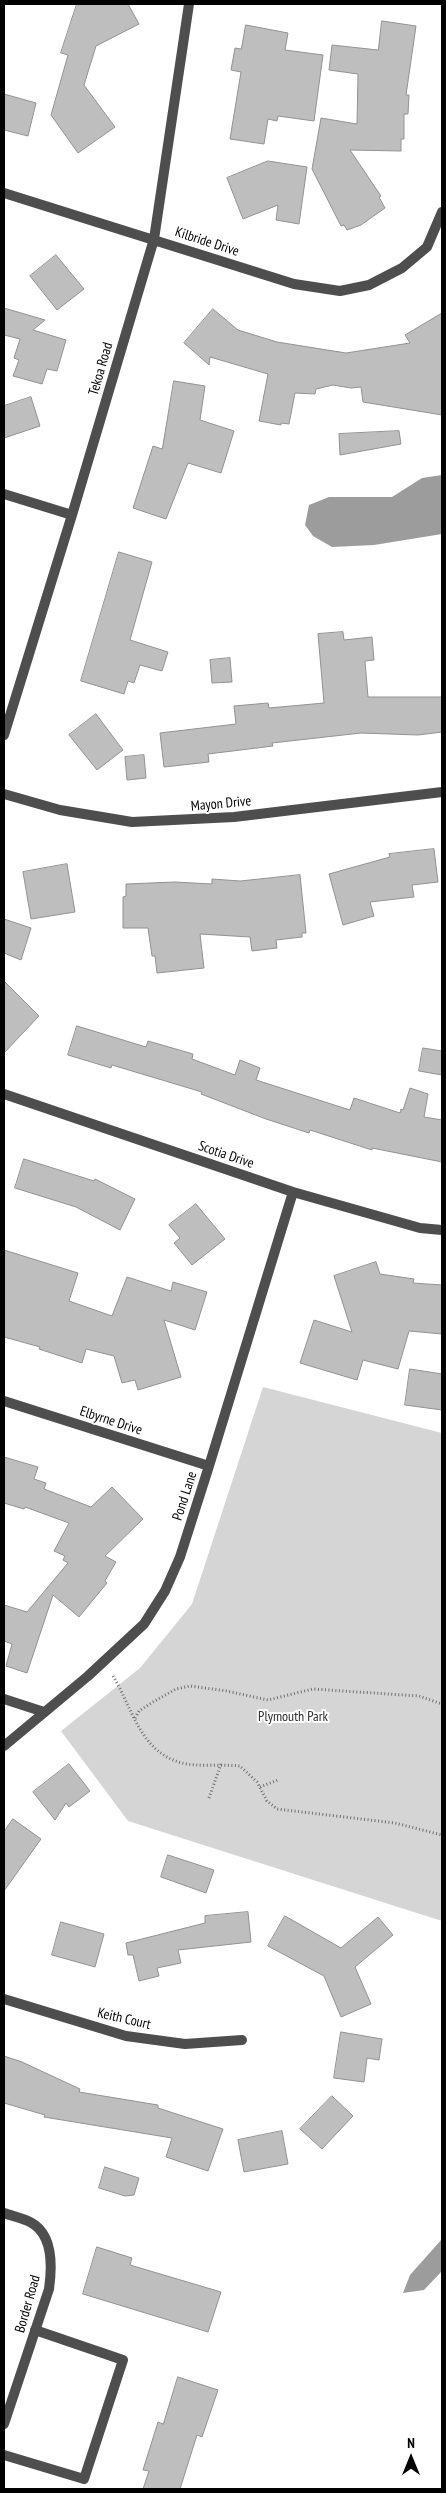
<!DOCTYPE html>
<html>
<head>
<meta charset="utf-8">
<style>
  body { margin:0 }
  #map { position:relative; width:446px; height:2493px; overflow:hidden; background:#fff; font-family:"PT Sans Narrow",sans-serif }
  canvas { display:block }
  .frame { position:absolute; inset:0; border:5px solid #000; pointer-events:none }
  .north { position:absolute; left:386px; top:2433px; width:50px; height:50px; -webkit-text-stroke:4px #fff; paint-order:stroke; rotate:0deg; font-size:14px; font-weight:700; line-height:20px; text-align:center; color:#000 }
  .north::after { content:''; display:block; margin:auto; width:18px; height:22px; background:#000; clip-path:polygon(50% 0,100% 100%,50% 72%,0 100%) }
</style>
</head>
<body>
<div id="map">
<canvas width="446" height="2493"></canvas>
<div class="frame"></div>
<div class="north">N</div>
</div>
<script>
const ctx = document.querySelector('canvas').getContext('2d');
ctx.lineJoin = 'round';
function fill(path, color) { ctx.fillStyle = color; ctx.fill(path, 'evenodd'); }
function stroke(path, color, width, dash) { ctx.strokeStyle = color; ctx.lineWidth = width; ctx.lineCap = dash ? 'butt' : 'round'; ctx.setLineDash(dash || []); ctx.stroke(path); }
function write(font, color, halo, rows, align = 'center') {
  ctx.font = font + ' "PT Sans Narrow",sans-serif'; ctx.lineWidth = 4; ctx.setLineDash([]); ctx.textBaseline = 'middle'; ctx.strokeStyle = halo; ctx.fillStyle = color; for (const [text, x, y, turn = 0] of rows) {
    ctx.save(); ctx.translate(x, y); ctx.rotate((+turn || 0) * Math.PI / 180); ctx.textAlign = isNaN(turn) ? turn : align; if (halo) ctx.strokeText(text, 0, 0); ctx.fillText(text, 0, 0); ctx.restore();
  }
}
fill(new Path2D(`
  M263,1387L442,1433V1921L128,1821L61,1731L140,1668L192,1604Z`), '#d5d5d5');
fill(new Path2D(`
  M442,475V534L374,545L332,547L313,536L305,525L309,505L329,497H392L422,478Z
  M442,2239V2271L424,2290L403,2293L410,2275Z`), '#9c9c9c');
const building = new Path2D(`
  M77,4H128L139,24L96,46L84,85L115,127L78,153L51,115L68,55L61,53Z
  M382,21L416,26L406,95H409L408,114H404V139H401V151L350,150L381,196L379,197L385,208L361,225L347,230L344,225L341,226L312,169L321,118L357,124L358,74L329,70L332,45L378,50Z
  M246,25L288,33L285,50L323,55L314,121L278,116L277,121L268,119L264,144L230,139L241,72L231,70L235,48L241,49Z
  M4,94L36,103L28,136L4,130Z
  M268,161L307,167L299,224L276,220L278,205L243,219L227,178Z
  M56,255L84,289L57,310L30,276Z
  M4,308L45,320L33,330L66,340L57,371L47,369L42,384L13,376L19,360L14,358L20,339L4,335Z
  M213,309L238,330L277,342L346,353L410,343L405,335L442,313V415L363,402L361,387L351,388L333,385L316,389L315,394L295,393L289,424L281,423V425L259,421L268,374L210,357L209,365L184,343Z
  M174,381L205,386L200,420L234,431L221,473L188,463L166,519L133,508L153,446L162,449Z
  M31,397L40,426L4,438V406Z
  M399,431L401,444L340,455L339,434Z
  M119,552L152,562L130,640L168,652L162,671L140,665L134,683L128,681L124,694L81,681Z
  M343,632L344,640L372,637L374,660L365,661L368,697H442V732L418,735L361,733L272,743L273,746L208,754L209,762L164,767L160,733L236,724L234,706L268,703L269,708L324,703L318,634Z
  M230,658L232,682L212,683L210,660Z
  M96,714L123,750L97,770L69,735Z
  M144,755L146,778L127,780L125,757Z
  M434,849L438,882L412,885L414,897L370,902L374,916L343,925L329,874L390,857L389,854Z
  M67,864L75,912L31,919L23,872Z
  M300,875L306,933H302V937L276,940L277,948L252,951L250,937L200,934L204,968L157,973L155,956H152L148,928H123V897L126,896V884L175,882L212,884V879L240,881Z
  M4,919L31,928L21,960L4,953Z
  M4,981L39,1016L4,1053Z
  M77,1026L146,1047L148,1041L193,1054L192,1059L235,1075L240,1060L260,1068L256,1080L350,1110L354,1098L400,1113L401,1109L403,1110L410,1088L428,1094L424,1117L442,1120V1162L372,1148V1150L310,1130L309,1133L266,1119L201,1094L202,1092L112,1065L111,1068L68,1055Z
  M423,1048L442,1051V1075L419,1071Z
  M24,1159L94,1181L95,1179L135,1199L120,1230L76,1207L15,1188Z
  M196,1204L225,1239L192,1265L174,1243L180,1238L169,1225Z
  M4,1250L78,1273L69,1301L112,1316L127,1277L171,1291L173,1282L207,1292L195,1330L164,1320L181,1377L138,1390L135,1380L122,1383L114,1356L86,1349L82,1363L39,1349L40,1347L4,1337Z
  M376,1262L380,1274L414,1279L413,1283L442,1285V1334L409,1331L398,1369L363,1360L357,1380L300,1363L314,1320L352,1332L334,1276Z
  M410,1369L442,1374V1410L405,1405Z
  M4,1457L38,1467L34,1479L46,1483L44,1489L91,1507L112,1487L143,1519L105,1556L116,1562L105,1581L107,1583L79,1617L53,1595L27,1673L6,1666L12,1644L4,1641V1605L27,1612L68,1563L63,1560L65,1556L54,1551L69,1523L25,1507L24,1509L4,1503Z
  M69,1764L90,1791L69,1807L66,1803L55,1820L33,1792Z
  M13,1819L41,1839L4,1891V1832Z
  M168,1855L214,1870L206,1893L161,1877Z
  M248,1912L251,1942L178,1950L181,1963L157,1968L159,1976L139,1981L133,1955H128L126,1943L205,1923V1916Z
  M285,1916L341,1948L378,1917L393,1935L355,1967L371,2004L341,2017L324,1976L268,1946Z
  M61,1922L104,1934L95,1967L52,1955Z
  M341,2032L382,2039L379,2060L367,2058L364,2082L334,2078Z
  M4,2056L22,2062L80,2089L79,2092L158,2105V2108L223,2129L208,2171L166,2157L172,2138L44,2117L45,2115L4,2103Z
  M332,2096L353,2116L322,2149L300,2129Z
  M282,2131L288,2164L244,2172L238,2140Z
  M105,2167L139,2178L134,2195L125,2196L99,2188Z
  M97,2247L132,2258L130,2265L221,2292L208,2332L83,2294Z
  M178,2377L218,2390L202,2437L197,2435L180,2489H143L149,2471L143,2470L158,2422L163,2424Z`);
fill(building, '#bebebe');
stroke(building, '#929292', 1);
stroke(new Path2D(`
  M113,1676C133,1709 140,1752 182,1763C196,1767 223,1764 240,1766L257,1782L267,1801L277,1809L395,1823L442,1835
  M135,1718L139,1711L153,1702L176,1689L190,1686L227,1691L268,1700L313,1689L419,1696L442,1704
  M260,1787L278,1780
  M209,1798L221,1764`), '#707070', 3, [1, 2.5]);
stroke(new Path2D(`
  M4,2455L84,2479L123,2360L35,2330`), '#4e4e4e', 10);
stroke(new Path2D(`
  M4,193L294,284L340,291L369,285L402,268L427,247L442,212
  M4,494L72,515
  M4,735L72,515L154,239L189,4
  M4,794L60,810L132,822L234,817L442,792
  M4,1094L293,1192L420,1228L442,1230
  M4,1401L209,1466
  M4,1699L44,1712
  M4,1746L88,1676L144,1624L165,1591L180,1557L209,1466L293,1192
  M4,1999L126,2036L185,2044L242,2040
  M4,2213C12,2216 22,2218 30,2222C54,2234 52,2268 49,2289L4,2424`), '#4e4e4e', 10);
write('14px', '#000', '#fff', [
  ["Kilbride Drive",207,242,18],
  ["Tekoa Road",101,369,-74],
  ["Mayon Drive",221,804,-5],
  ["Scotia Drive",226,1155,19],
  ["Elbyrne Drive",111,1421,18],
  ["Pond Lane",185,1496,-72],
  ["Keith Court",124,2019,13],
  ["Border Road",28,2304,-74]
]);
write('14px', '#2c2c2c', '#fff', [
  ["Plymouth Park",293,1717]
]);
</script>
</body>
</html>
